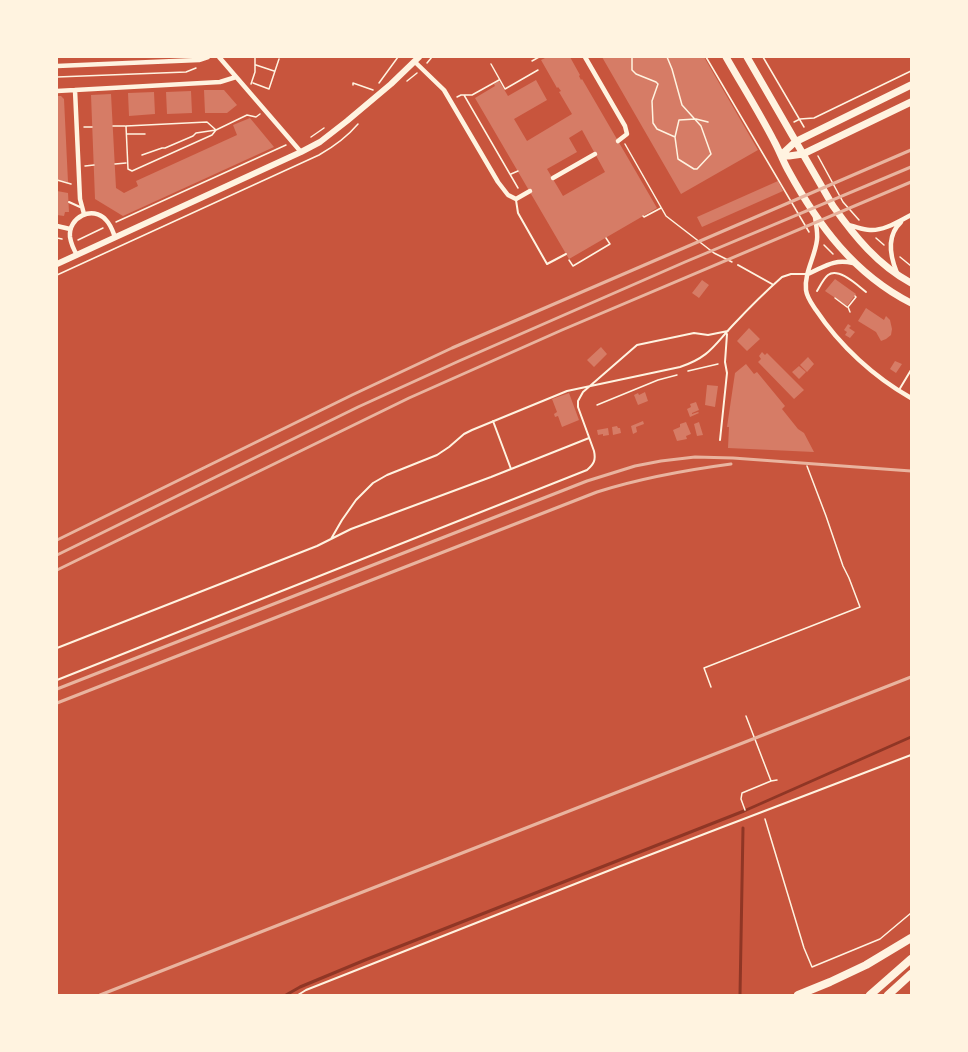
<!DOCTYPE html>
<html>
<head>
<meta charset="utf-8">
<style>
  body { margin:0 }
  #map { position:relative; width:968px; height:1052px; overflow:hidden; background:#c8553d; font-family:"PT Sans Narrow",sans-serif }
  canvas { display:block }
  .frame { position:absolute; inset:0; border:58px solid #fff3e0; pointer-events:none }
</style>
</head>
<body>
<div id="map">
<canvas width="968" height="1052"></canvas>
<div class="frame"></div>
</div>
<script>
const ctx = document.querySelector('canvas').getContext('2d');
ctx.lineJoin = 'round';
function stroke(path, color, width, dash) { ctx.strokeStyle = color; ctx.lineWidth = width; ctx.lineCap = dash ? 'butt' : 'round'; ctx.setLineDash(dash || []); ctx.stroke(path); }
function fill(path, color) { ctx.fillStyle = color; ctx.fill(path, 'evenodd'); }
stroke(new Path2D(`
  M286,995L300,987L365,960L744,811L911,737
  M740,995L743,828`), '#8f3625', 3);
fill(new Path2D(`
  M547,57H570L580,75L579,76L581,80L582,79L657,208L569,259L475,98L495,86L494,84L499,81L508,96L536,80L547,100L514,119L527,141L572,114L559,92L561,91L558,87L557,88L541,60ZM582,130L605,172L563,196L547,169L577,152L569,138Z
  M602,57H704L758,150L681,194Z
  M204,90H224L237,105L227,113H205Z
  M191,91L192,113L167,114L166,92Z
  M154,92L155,114L129,116L128,93Z
  M111,94L116,188L124,193L138,186L136,181L237,135L233,125L250,118L274,147L123,216L95,199L91,95Z
  M57,96H61L64,99L68,182L57,180Z
  M778,181L783,191L702,227L697,217Z
  M57,191L68,193L69,212H65L64,216L57,215Z
  M835,279L856,294L847,306L825,291Z
  M702,280L709,285L699,298L692,293Z
  M866,308L884,320L886,316L890,320L892,329L891,335L886,339L881,341L876,332L858,321Z
  M848,324L851,326L849,328L855,332L850,338L845,335L847,332L844,330Z
  M749,328L760,339L747,351L737,341Z
  M601,347L607,354L594,367L587,360Z
  M762,352L765,355L767,353L804,390L794,399L758,362L761,359L759,356Z
  M808,357L814,364L807,372L800,365Z
  M895,361L902,364L896,373L890,369Z
  M746,364L754,374L757,372L785,406L782,409L798,429L804,433L814,452L728,448L729,427H727L735,373Z
  M799,366L806,372L799,379L792,372Z
  M707,385L718,386L715,407L705,405Z
  M645,392L648,401L638,405L634,395L638,393L639,395Z
  M569,393L579,420L562,427L558,416L555,417L554,414L557,412L552,399Z
  M696,402L699,410L692,413V414L698,412L699,413L690,417L687,409L691,407L690,404Z
  M643,421L644,424L636,427L637,432L633,434L631,426Z
  M686,422L691,434L686,436L687,439L677,441L673,430L680,427V424Z
  M699,422L703,435L697,436L694,424Z
  M617,426L618,428H620L621,433L613,435L612,427Z
  M608,428L609,435L603,436V434L598,435L597,430Z`), '#d67c66');
stroke(new Path2D(`
  M632,57V70L636,74L656,82L658,84L652,101L653,123L657,129L675,137
  M667,57L672,69L682,105L701,126L711,154L697,169H694L678,159L675,137L679,120L696,119L708,122
  M706,57L809,232
  M763,57L804,127
  M532,61L539,57
  M427,63L432,57
  M491,64L505,89L538,70
  M256,65L274,71
  M57,77L186,72L196,68
  M407,81L417,73
  M253,83L269,89L279,59
  M379,83L398,57
  M251,84L255,72V57
  M353,85V83L373,90
  M464,95L518,188
  M457,97L461,95H472L499,80
  M207,122L216,130L212,135L132,171L128,169L126,126Z
  M794,122L800,119L814,118L911,71
  M113,126H125
  M84,127H92
  M127,134H145
  M311,137L324,128
  M625,144L666,216L714,253L732,262
  M142,155L162,148H165L193,136L196,133L216,130L247,115L256,117L260,114
  M818,156L843,202L859,220
  M115,164L126,163
  M85,166L94,165
  M511,174L518,171
  M57,180L71,184
  M643,216L644,217L661,208
  M116,222L286,145
  M57,238L62,239
  M876,238L884,245
  M78,240L103,228
  M824,245L833,254
  M900,257L911,266
  M569,260L573,266L610,244L606,238
  M57,275L319,155C333,147 347,137 358,124
  M835,298L847,307
  M850,312L848,307L856,297L855,296
  M688,371L718,364
  M597,405L658,380L677,375
  M711,687L704,668L860,607L849,578L843,566L826,516L807,466
  M746,716L771,781
  M745,810L741,799L742,793L771,781L777,780
  M765,819L804,948L812,967L880,939L911,913`), '#fff3e0', 1.5);
stroke(new Path2D(`
  M516,200L518,213L547,264L566,254
  M69,202L80,207
  M738,265L772,284
  M817,291C820,286 824,278 828,275C839,267 858,286 866,292
  M899,390L911,370
  M493,421L511,469
  M720,440L727,373L725,362L727,334
  M331,539L351,529L491,477L589,438
  M57,648L317,546L331,539L342,520L356,500L373,483L387,475L437,455L449,447L464,434L472,430L567,391L680,367C710,357 714,345 734,324C749,308 765,292 782,277L791,274H808
  M57,680L587,470C594,464 596,460 594,451L578,407V401L583,392L637,345L694,333L708,335L728,331
  M298,995L306,990L618,867L911,755`), '#fff3e0', 2);
stroke(new Path2D(`
  M219,57L301,152
  M585,57L625,126L627,134L618,141
  M415,62L444,90L498,182L508,195L516,199L530,191
  M57,66L199,60L208,57
  M75,90L80,199L84,214
  M57,91L220,82L236,77
  M553,178L595,154
  M815,217C816,225 818,233 817,240C815,257 804,273 806,290C807,298 812,304 816,310C840,346 874,377 911,398
  M847,225C855,226 862,230 870,230C884,231 899,221 911,215
  M57,226L70,229
  M77,255C74,250 71,243 70,237C68,217 93,205 106,220C111,225 113,232 115,237
  M897,273C890,256 886,236 901,222
  M808,274C826,266 833,259 853,263`), '#fff3e0', 4.5);
stroke(new Path2D(`
  M57,264L301,152L320,142L347,121L391,84L419,57`), '#fff3e0', 6);
stroke(new Path2D(`
  M726,57C742,85 759,112 774,141C779,150 783,161 788,170C818,225 854,274 911,303
  M747,57L833,206C855,237 878,265 911,283
  M781,155L795,142L911,85
  M781,155L789,156L803,154L911,102`), '#fff3e0', 7);
stroke(new Path2D(`
  M798,995L830,982L866,965L911,938
  M870,995L911,959
  M888,995L911,974`), '#fff3e0', 8);
stroke(new Path2D(`
  M57,540L352,395L452,348L911,150
  M57,555L358,407L459,361L685,262L911,167
  M57,570L409,398L562,330L911,182
  M57,689L587,481L635,466L661,461L695,457L733,458L911,471
  M57,703L597,492C641,478 686,470 731,464
  M100,995L911,677`), '#e9b49f', 3);
</script>
</body>
</html>
